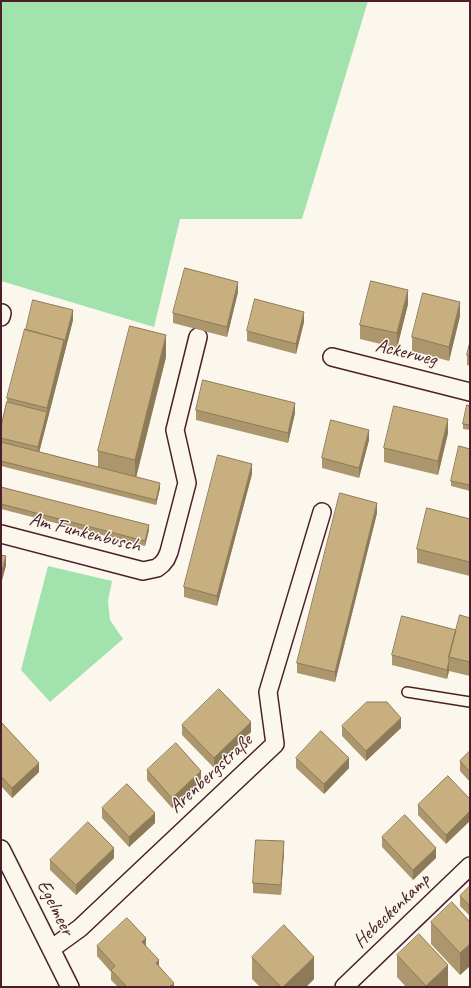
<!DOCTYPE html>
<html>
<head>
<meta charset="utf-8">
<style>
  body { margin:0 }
  #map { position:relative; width:471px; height:988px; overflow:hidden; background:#fbf7ec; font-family:Caveat,sans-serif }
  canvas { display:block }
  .frame { position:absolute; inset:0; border:2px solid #4a1f2b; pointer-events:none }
</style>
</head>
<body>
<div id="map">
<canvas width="471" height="988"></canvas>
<div class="frame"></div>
</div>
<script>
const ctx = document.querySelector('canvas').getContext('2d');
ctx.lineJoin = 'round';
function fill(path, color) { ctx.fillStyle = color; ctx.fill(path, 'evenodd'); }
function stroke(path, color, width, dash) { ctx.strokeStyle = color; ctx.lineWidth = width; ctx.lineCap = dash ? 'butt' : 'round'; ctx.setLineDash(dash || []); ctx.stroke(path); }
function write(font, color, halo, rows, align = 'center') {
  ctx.font = font + ' Caveat,sans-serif'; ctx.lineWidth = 3; ctx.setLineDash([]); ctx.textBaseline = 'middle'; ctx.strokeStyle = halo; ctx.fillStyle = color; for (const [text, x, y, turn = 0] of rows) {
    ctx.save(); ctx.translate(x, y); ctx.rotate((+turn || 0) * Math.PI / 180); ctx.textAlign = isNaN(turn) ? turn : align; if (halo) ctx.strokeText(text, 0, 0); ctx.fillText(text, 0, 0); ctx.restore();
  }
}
fill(new Path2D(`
  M1,1H368L302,219H180L154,327L1,281Z
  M48,566L112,581L108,601L110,620L123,639L50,702L21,670Z`), '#a2e2ac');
const lane = new Path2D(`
  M407,692L470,702`);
const street = new Path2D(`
  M1,317L2,313
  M332,357L470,392
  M1,534L143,571L157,568L162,564L166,559L169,552L187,483L175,430L198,337
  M1,849L70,987
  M51,949L80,928L275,744L268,692L322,512
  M344,987L470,866`);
stroke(lane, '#4a1f2b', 12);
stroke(street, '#4a1f2b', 20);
stroke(lane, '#fbf7ec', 9);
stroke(street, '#fbf7ec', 17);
fill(new Path2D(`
  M238,292L227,337L173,323V313Z
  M408,304L397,348L360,339V325Z
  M460,316L449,361L412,351V337Z
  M73,320L39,452L98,467V451L166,357L136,477L160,488L156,505L1,466V427L7,402V398Z
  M304,322L296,354L247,341V331Z
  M470,342V366L467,365V355Z
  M470,406V430L463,429V424Z
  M196,410L295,413L288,443L196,420Z
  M448,433L438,475L384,462V448Z
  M369,440L359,478L322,468V458Z
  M470,449V491L451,486V481Z
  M252,474L217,606L184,597V587Z
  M1,487L149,530L145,546L1,509Z
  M377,513L335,682L297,673V663Z
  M470,519V576L417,563V549Z
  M470,618V676L449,671L447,679L392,665V655L456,630Z
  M1,722L39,772L12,798L1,786Z
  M182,725L251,732L214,768L182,735Z
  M342,726L401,728L366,761L342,736Z
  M470,751V782L460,771V761Z
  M296,758L349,768L324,794L296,768Z
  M147,770L201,781L172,808L147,780Z
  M448,776L446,844L418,815V805Z
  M102,808L155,823L129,847L102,818Z
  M382,837L436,858L413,880L382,847Z
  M284,851L281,895L253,893V883Z
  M114,858L76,895L50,870V860Z
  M470,886V916L460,906V896Z
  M431,922H470V966L460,975L431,944Z
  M97,946H146L159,966L174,987H118L111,980V972L97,956Z
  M397,955L448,987H406L397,977Z
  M252,957L314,979L306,987H260L252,979Z`), '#ac966d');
fill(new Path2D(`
  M238,282V292L227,337V327Z
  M408,290V304L397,348V333Z
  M460,302V316L449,361V347Z
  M73,310V320L47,422V408L64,340Z
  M304,312V322L296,354V344Z
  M166,335V357L135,482V460Z
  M295,403V413L288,443V433Z
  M47,412V422L38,457V447Z
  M448,419V433L438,475V461Z
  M369,430V440L359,478V468Z
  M252,464V474L217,606V596Z
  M160,483V488L156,505V500Z
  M377,503V513L335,682V672Z
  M149,525V530L145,546V541Z
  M6,556V566L1,584V574Z
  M449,661V671L447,679V670Z
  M401,718V728L366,761V751Z
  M251,722V732L214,768V758Z
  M349,758V768L324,794V784Z
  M39,763V772L12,798V788Z
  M201,771V781L172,808V798Z
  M470,811V821L446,844V835Z
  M155,813V823L129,847V837Z
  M284,841V851L281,895V885Z
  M114,848V858L76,895V885Z
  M436,848V858L413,880V870Z
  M146,938V948L142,942Z
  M470,944V966L460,975V953Z
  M314,957V979L306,987H283Z
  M159,960V970L156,963Z
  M448,965V987H426V986Z
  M174,983V987H169Z`), '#8c7a59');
const building = new Path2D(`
  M185,268L238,282L227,327L173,313Z
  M371,281L408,290L397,333L360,325Z
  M423,293L460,302L449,347L412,337Z
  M255,299L304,312L296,344L247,331Z
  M33,300L73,310L64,344V340L26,330Z
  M130,326L166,335L135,460L98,451Z
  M25,329L64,340L47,408L7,398Z
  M470,342V356L467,355Z
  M203,380L295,403L288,433L196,410Z
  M7,402L47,412L38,447L1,438V427Z
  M467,405L470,406V425L463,424Z
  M394,406L448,419L438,461L384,448Z
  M331,420L369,430L359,468L322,458Z
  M1,442L160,483L156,500L1,461Z
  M459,446L470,449V485L451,481Z
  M218,455L252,464L217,596L184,587Z
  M1,487L149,525L145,541L1,504Z
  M340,493L377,503L335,672L297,663Z
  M427,508L470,519V562L417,549Z
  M1,555L6,556L1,574Z
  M460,615L470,618V662L449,657Z
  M402,616L456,630L449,657V661L447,670L392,655Z
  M219,689L251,722L214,758L182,725Z
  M367,702H387L401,718L366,751L342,726Z
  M1,722L39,763L12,788L1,776Z
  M321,731L349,758L324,784L296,758Z
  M176,743L201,771L172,798L147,770Z
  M470,751V772L460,761Z
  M448,776L470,799V811L446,835L418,805Z
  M127,784L155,813L129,837L102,808Z
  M405,815L436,848L413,870L382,837Z
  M88,822L114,848L76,885L50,860Z
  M256,840L284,841L281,885L253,883Z
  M470,886V906L460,896Z
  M452,902L470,922V944L460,953L431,922Z
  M127,918L146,938L142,942L159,960L156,963L174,983L169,987H127L111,970L115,966L97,946Z
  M284,925L314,957L283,987H281L252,957Z
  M419,934L448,965L426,986L397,955Z`);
fill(building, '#c8af7f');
stroke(building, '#8c7a59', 1);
write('20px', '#4a1f2b', '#fbf7ec', [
  ["Ackerweg",406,353,14],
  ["Am Funkenbusch",85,533,14],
  ["Arenbergstraße",211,774,-43],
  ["Egelmeer",55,908,63],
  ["Hebeckenkamp",392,911,-44]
]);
</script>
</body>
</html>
